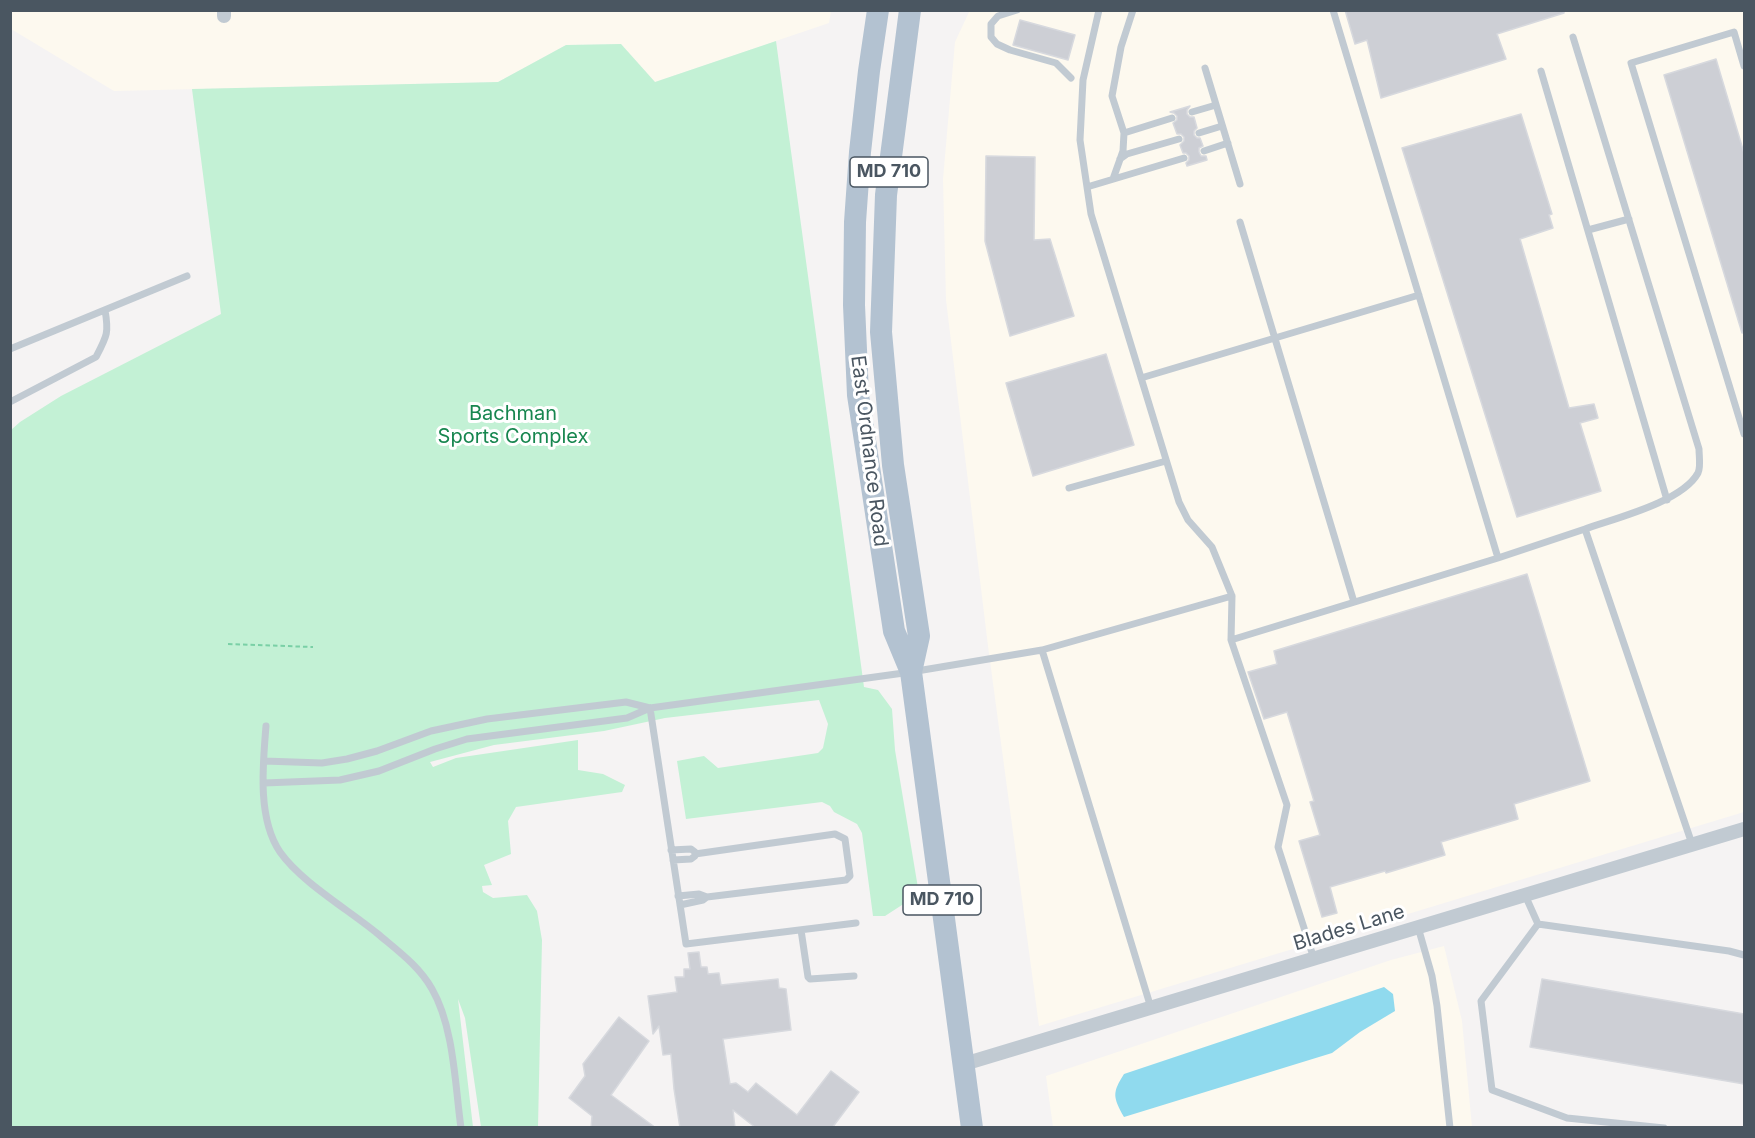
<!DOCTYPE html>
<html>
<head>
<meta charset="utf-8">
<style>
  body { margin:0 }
  #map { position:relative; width:1755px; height:1138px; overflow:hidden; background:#f5f3f3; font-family:Inter,sans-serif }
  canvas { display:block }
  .frame { position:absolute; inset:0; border:12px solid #4a5661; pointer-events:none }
</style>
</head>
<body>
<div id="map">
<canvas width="1755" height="1138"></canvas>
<div class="frame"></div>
</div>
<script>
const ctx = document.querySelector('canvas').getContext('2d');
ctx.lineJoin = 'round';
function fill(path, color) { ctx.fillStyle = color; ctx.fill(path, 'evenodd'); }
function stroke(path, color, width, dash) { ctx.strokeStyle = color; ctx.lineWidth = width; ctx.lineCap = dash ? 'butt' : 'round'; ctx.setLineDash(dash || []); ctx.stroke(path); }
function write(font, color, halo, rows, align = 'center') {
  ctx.font = font + ' Inter,sans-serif'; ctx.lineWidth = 6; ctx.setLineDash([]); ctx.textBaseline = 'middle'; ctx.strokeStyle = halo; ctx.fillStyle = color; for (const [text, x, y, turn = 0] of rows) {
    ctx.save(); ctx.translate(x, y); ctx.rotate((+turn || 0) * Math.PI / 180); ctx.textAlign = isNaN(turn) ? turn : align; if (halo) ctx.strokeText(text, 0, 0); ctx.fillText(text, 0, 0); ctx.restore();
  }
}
fill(new Path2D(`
  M11,10L831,11L829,23L655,82L621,44L566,45L498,82L114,91L11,29Z
  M970,10L1744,11V812L1039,1026L988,646L946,300L943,179L955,42Z
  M1444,946L1462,1021L1472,1127H1053L1046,1076L1391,960Z`), '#fdf9ef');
fill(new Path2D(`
  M776,41L864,687L878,690L892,709L895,750L919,894L885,916H873L862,833L857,824L834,812L830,806L822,802L686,819L677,761L704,756L718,768L818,753L823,748L828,724L819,700L665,718L604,731L494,745L430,762L433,767L456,758L578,740V770L603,774L625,785L622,792L516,807L508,821L511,854L484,865L492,885L482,886L483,892L493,898L527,895L537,911L542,940L538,1127H481L465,1018L458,999L473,1127H11V430L20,422L61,396L221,314L192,89L498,82L566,45L621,44L655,82Z`), '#c3f1d5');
fill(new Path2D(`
  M1384,987L1393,994L1395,1011L1360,1032L1332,1053L1124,1117C1113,1097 1112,1093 1124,1074Z`), '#90daee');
const building = new Path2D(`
  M1345,10H1564V13L1497,34L1506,59L1381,98L1367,40L1355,44Z
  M1020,20L1075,35L1068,60L1013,45Z
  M1716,59L1744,153V332L1742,333L1664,75Z
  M1190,106L1187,110V114L1190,117H1194L1197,128L1194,131V135L1197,138H1200L1203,146L1199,148V152L1201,156H1206L1207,160L1187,166L1186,163L1189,160V156L1186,153H1183L1180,145L1184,141V137L1181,134H1177L1173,123L1177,120V116L1174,113L1170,112Z
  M1521,114L1552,214L1549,215L1553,228L1520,239L1569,408L1594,404L1598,418L1580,423L1601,491L1517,517L1402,148Z
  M986,156L1035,157L1034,240L1050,239L1074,316L1010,336L985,241Z
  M1106,354L1134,445L1033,476L1006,383Z
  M1527,574L1590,781L1514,804L1518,819L1441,842L1445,855L1386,873L1385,871L1330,887L1337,913L1322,917L1299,841L1320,835L1310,802L1314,801L1287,712L1264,719L1248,672L1277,664L1274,651Z
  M699,952L701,967H707L708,974L719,973L721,985L778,979L779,988L786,989L791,1030L723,1039L730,1084L736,1083L748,1092L756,1083L797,1115L831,1071L859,1092L832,1128H756L733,1110L735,1128H680L674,1089L671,1054L663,1055L659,1026L653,1034L648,996L677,992L675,977H684V969H690L688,953Z
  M1542,979L1744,1014V1084L1530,1047Z
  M619,1017L649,1041L611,1095L656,1128H591L592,1116L569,1098L585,1076L583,1064Z`);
fill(building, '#cdcfd5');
stroke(building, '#d7d9de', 1.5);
stroke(new Path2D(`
  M228,644L313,647`), '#7ad0a6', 2, [4.5, 3]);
stroke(new Path2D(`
  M1017,10L998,16L991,24V37L997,44L1010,50L1056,63L1071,78
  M1333,10L1498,558L1585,529L1692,844
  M1573,37L1699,449C1699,456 1701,467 1698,473C1682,502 1616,518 1585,529
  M1744,66L1734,32L1631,63L1744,434
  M1205,68L1240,184
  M1541,71L1667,500
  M1192,112L1216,105
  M1124,133L1112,96L1121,47L1133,10
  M1199,133L1222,126
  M1204,151L1228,143
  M1120,159L1127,154L1179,139
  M1113,179L1123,151L1124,133L1172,118
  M1087,187L1184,158
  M1240,222L1354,602
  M1588,230L1629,219
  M10,349L187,276
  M1141,378L1419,295
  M10,402L96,357C107,336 109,333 105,310
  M1069,488L1166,461
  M1232,596L1231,640L1287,805L1278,847L1314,959
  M1231,640L1498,558
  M1042,650L1151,1008
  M266,726C263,764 257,818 280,852C301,882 349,910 378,934C398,951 419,966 432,989C454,1027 455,1085 461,1128
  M264,761L322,763L347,759L377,751L431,731L487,719L626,702L650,708
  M264,783L340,780L379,771L435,749L467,739L627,718L650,708
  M671,850L691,849L695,852V856L691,859L673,860
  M1525,895L1538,924
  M678,896L699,894L707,897
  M680,905L703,900L707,897L846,880L850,876L845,839L835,834L695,854
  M856,923L686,944L650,708L911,672L1042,650L1232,596L1212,547L1188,520L1179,502L1091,214L1080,140L1083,80L1099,10
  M1538,924L1481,1001L1492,1090L1567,1118L1664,1128
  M1538,924L1729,951L1744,955
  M1418,927L1432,976L1437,1006L1450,1128
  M801,930L808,977L810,979L854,976`), '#c1cad2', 7);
stroke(new Path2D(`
  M224,10V16
  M964,1064L1744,829`), '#c1cad2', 14);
stroke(new Path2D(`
  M878,10L869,71L860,152L855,222L854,305L858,395L894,631L911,672L972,1128
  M910,10L886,195L881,332L893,465L919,636L911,672`), '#b3c2d1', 22);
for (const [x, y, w] of [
  [889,172,78],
  [942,900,78]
]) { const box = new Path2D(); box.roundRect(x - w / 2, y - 15, w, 30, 4.5); ctx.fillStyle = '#fff'; ctx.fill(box); stroke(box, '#4a5661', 1.5); }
write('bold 18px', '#4a5661', null, [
  ["MD 710",889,172],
  ["MD 710",942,900]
]);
write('20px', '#17864f', '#fff', [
  ["Bachman",513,414],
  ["Sports Complex",513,437]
]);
write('20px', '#4a5661', '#fff', [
  ["East Ordnance Road",869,451,83],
  ["Blades Lane",1349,928,-17]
]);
</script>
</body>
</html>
